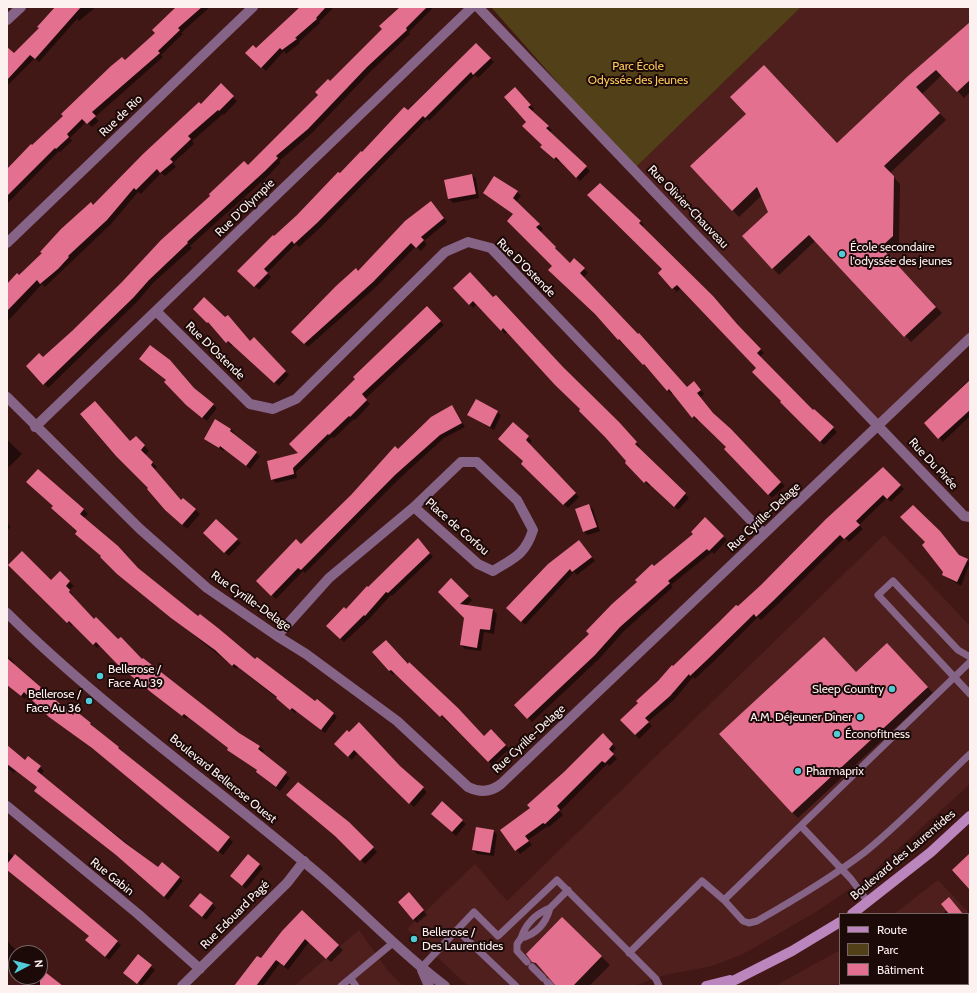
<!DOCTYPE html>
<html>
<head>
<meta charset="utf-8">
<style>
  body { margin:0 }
  #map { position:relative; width:977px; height:993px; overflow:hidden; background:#411816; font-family:Cabin,sans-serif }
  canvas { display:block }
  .frame { position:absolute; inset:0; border:8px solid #fdf1f0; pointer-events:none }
  .legend { position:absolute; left:839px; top:913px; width:130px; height:72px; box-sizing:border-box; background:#1c0a08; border:1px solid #766665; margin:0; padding:5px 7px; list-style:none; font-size:12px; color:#fdf1f0 }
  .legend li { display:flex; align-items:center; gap:8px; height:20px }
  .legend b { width:20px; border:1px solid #766665 }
  .north { position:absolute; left:8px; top:945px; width:40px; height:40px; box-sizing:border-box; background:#1c0a08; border:1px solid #766665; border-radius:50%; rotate:83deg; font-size:11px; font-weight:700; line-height:16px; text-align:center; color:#fdf1f0 }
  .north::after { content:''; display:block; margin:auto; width:14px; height:18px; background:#52cbd8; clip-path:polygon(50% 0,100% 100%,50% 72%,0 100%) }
</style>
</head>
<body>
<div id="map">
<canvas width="977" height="993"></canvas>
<div class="frame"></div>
<ul class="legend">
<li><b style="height:5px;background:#bb86be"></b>Route</li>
<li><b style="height:11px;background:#524018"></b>Parc</li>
<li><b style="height:11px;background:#e4708f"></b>Bâtiment</li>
</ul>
<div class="north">N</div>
</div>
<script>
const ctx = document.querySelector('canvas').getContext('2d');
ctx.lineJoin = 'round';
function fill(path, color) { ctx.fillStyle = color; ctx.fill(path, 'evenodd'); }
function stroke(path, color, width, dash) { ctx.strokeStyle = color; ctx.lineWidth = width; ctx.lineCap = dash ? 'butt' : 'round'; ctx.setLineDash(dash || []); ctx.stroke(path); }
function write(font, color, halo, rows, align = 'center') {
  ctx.font = font + ' Cabin,sans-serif'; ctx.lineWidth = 4; ctx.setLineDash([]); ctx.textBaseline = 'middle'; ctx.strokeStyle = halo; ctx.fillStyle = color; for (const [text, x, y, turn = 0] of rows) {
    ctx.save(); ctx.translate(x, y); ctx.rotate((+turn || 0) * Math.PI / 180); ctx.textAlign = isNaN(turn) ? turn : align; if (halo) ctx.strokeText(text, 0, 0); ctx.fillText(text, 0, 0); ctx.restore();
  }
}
fill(new Path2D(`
  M801,7H970V338L879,426L634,169Z
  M884,535L970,626V784L867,877L816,912L743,954L712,966L665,975L634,986H468L407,929L475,864L507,901Z
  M938,880L970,914V951L968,953V914H894Z
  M359,930L388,971L403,986H294Z
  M840,950V984H934L932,986H775Z`), '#4f1f1d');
fill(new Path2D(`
  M491,7H801L634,169Z`), '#524018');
fill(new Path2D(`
  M61,7H96L79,21L77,19L39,62L35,58L7,86V57L14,54Z
  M178,7H210L181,33L183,34L161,55L163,57L95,117L99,121L92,127L86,122L70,138L72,141L60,152L59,151L7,204V170L157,33Z
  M302,7H334L319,22L320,23L299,42L300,43L286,54L284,51L266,71L247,53L256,50Z
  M402,7H434L409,32L410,34L371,71L312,133L279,161L281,162L269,175L190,246L192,248L153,283L137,302L48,388L27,366L43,358L248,166L383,29Z
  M970,24V92L964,98L942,75L922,94L946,120L890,173L900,184L899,243L887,254L942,313L911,342L816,240L779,275L743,236L769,212L762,195L739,217L692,167L837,144Z
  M476,44L494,62L478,78L475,75L429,121L427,119L321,227L299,247L296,244L267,273L271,277L259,290L238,271Z
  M221,85L237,101L224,115L223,114L192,141L194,144L173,163L176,167L165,176L161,173L141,194L138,192L111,224L45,287L42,284L7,322V285L19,277Z
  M519,92L534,109L531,112L552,130L549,133L590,171L580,181L560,160L559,162L545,151L544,145L527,122Z
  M472,175L476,179L479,198L453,203L449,199L446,181Z
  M600,184L644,225L642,227L764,353L760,357L813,411L814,410L837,432L824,445L781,402L782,401L757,368L681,288L677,292L659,273L664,269Z
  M517,192L521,196L516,202L543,229L540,232L559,251L558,253L570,265L574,260L588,273L583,278L687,388L698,386L704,394L700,398L715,416L785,486L772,498L725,449L727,447L699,419L697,421L673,393L671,394L648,367L647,368L624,342L622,343L619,340L553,266L514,215L484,193Z
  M435,206L447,222L424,241L427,244L421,251L416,246L377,286L308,347L293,332L358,272Z
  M470,273L623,428L640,447L638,448L689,498L678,510L651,484L649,486L626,463L628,462L582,410L508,331L505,334L477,304L473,308L454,288Z
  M427,308L444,325L365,399L370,404L355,420L354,419L334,438L332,437L296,472L297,478L276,483L272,479L300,454Z
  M194,309L250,342L269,356L289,375L279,386L233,344L231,346L212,325Z
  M140,359L195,390L217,408L207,421L191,408L167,381Z
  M970,379V416L943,442L925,423Z
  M452,406L465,427L444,438L399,479L305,573L303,571L276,599L258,581L301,545L398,450Z
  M497,412L501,415L494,430L468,415Z
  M513,423L532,441L529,444L579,497L568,508L522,464L524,462Z
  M231,429L234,433L233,435L260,456L250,469L225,449L223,451L205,438Z
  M136,437L149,451L145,455L157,467L154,470L182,501L184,499L200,514L187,529L171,514L149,489L131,442Z
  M7,440L22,454L9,467L7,465Z
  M883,468L904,489L891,502L887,498L859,525L863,529L849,542L845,538L777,605L761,620L758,617L712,663L695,679L693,677L674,700L648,722L652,726L639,739L622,720L673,667L738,608Z
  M38,470L84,510L88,514L83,518L139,570L255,660L315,703L333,713L337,717L325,733L297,711L295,713L238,667L236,669L122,578L54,506Z
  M589,506L593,509L600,531L588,535L584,532Z
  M705,519L727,540L714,554L712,552L671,585L673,587L624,631L599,659L532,722L516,705L590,634L654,567L694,534Z
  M216,520L241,543L229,556L208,537Z
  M7,523L11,527L7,530Z
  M421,543L433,557L392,596L391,595L369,619L344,642L327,626Z
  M582,546L595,561L577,575L574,572L525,625L508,608Z
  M959,556L970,562L961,586L943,575Z
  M10,565L51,582L60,572L74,586L69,590L73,595L72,596L94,620L142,660L238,734L260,747L264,751L262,754L290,778L280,791L261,776L258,771L232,753L229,749L188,717L186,719L157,696L100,645L97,648L73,624L72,626Z
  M451,579L472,600L466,606L493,610L497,614L494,634L484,632L481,651L465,649L461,645L465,618L439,592Z
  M893,651L933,693L798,818L792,812L857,673Z
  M373,652L408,665L484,737L491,730L509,749L492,765L468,741L395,673L393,675Z
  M7,655L15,663L13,664L73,717L91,723L94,728L229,838L233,842L223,855L97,752L54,720L28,695L25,699L13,689L7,679Z
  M347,732L401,768L427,792L414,807L358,753L352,760L335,744Z
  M603,735L616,748L612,753L617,759L609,766L607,764L560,811L563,815L549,827L548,826L528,840L532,845L520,854L502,830L532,808Z
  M7,746L25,761L40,767L44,771L41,775L158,868L179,877L183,881L168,900L121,859L39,795L38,788L16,771L14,773L7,768Z
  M443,803L466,824L456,836L436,818Z
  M348,823L377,852L365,864L340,839Z
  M493,831L497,834L494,856L477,854L473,850Z
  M7,851L121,945L109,960L90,944V936L7,869Z
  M259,864L263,868L246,889L235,879Z
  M413,897L427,915L417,923L413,919Z
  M212,904L216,908L206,920L194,910Z
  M947,910L962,914H943Z
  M302,912L343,950L331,962L309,942L288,970L280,963L263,986H235L261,960Z
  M562,918L610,965L589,986H558L533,961Z
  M968,921L970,923L968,927Z
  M7,941L19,953H16V972L7,964Z
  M138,956L155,970L142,986L128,977Z
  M40,969L62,986H33L22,977H40Z
  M864,984H925L926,986H862Z`), '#0007');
fill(new Path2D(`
  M55,7H81L35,59L30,55L7,80V47L14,53L39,28L37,27Z
  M176,7H202L178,28L180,30L158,51L160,53L92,112L96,116L87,124L82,119L67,134L69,137L56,149L55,148L7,196V169L31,144L32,145L63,116L61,114L111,66L122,57L125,60L155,33L152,30Z
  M300,7H326L316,18L317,19L295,38L297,39L282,50L280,48L261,68L245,53L253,45L256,48Z
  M400,7H427L406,28L407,30L367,67L308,129L276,156L278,158L265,171L187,242L188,243L149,280L133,298L43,385L26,366L39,353L43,357L72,331L122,282L161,240L210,196L209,194L244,161L248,165L318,95L315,92L328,79L330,81L382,29L379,26Z
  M970,22V80L957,92L936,70L916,87L940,113L884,166L894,176L893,236L881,247L936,307L904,337L809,235L772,269L742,236L768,212L757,187L732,211L690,166L746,114L730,97L764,65L837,143L907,77Z
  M476,43L491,58L473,75L471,72L425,118L423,116L317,223L294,244L292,241L264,269L268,273L254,287L237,271L273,235L274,236L297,215L338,172L340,173L361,151L362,152L404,107L408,110Z
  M221,83L234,96L219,111L218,110L188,136L191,139L170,159L173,162L160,173L157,169L136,190L134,188L107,220L68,256L69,257L58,269L40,284L37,280L7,311V284L17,273L19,275L42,253L40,252L61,229L91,202L93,205L143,154L199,102L201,104Z
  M515,87L531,105L528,107L549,126L546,128L587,166L576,178L556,157L554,159L540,147L542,145L522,126L526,122L504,97Z
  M472,174L476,194L448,199L444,180Z
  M494,176L518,191L513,198L540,224L536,227L556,247L555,248L570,263L574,258L585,268L580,273L638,334L639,333L687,387L694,381L701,390L697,393L713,413L731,429L781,482L768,495L724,449L726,447L694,416L692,418L669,389L667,391L644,364L643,365L619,339L618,340L595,314L548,270L552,266L507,221L513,214L483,193Z
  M600,183L641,221L639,223L713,296L737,324L761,349L757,353L813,410L814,409L834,427L820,442L780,402L781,401L752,372L756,368L677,285L672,289L658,273L662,269L587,195Z
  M431,201L444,218L421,237L424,240L416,248L411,243L373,282L304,344L291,332L336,286L356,268L358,271L405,221Z
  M470,272L493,297L496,295L563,367L619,422L637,442L635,444L686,493L674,507L646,481L644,483L625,463L626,461L605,437L579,411L580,409L555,385L503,328L501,331L473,301L469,305L453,288Z
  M204,297L225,317L228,315L250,341L254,337L286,371L274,383L228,341L226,343L208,322L207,323L193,309Z
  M427,306L441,321L362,394L367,400L350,417L349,416L329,435L328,434L293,468L294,474L271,480L267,461L298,453L289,444L355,379L353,377Z
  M150,345L170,360L194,388L214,404L202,418L186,405L164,382L166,380L139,359Z
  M970,380V410L938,439L924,423Z
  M476,399L498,411L490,427L467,415Z
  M95,401L130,441L136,436L145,445L141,450L153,462L151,465L181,500L183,498L196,509L182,525L165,510L147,489L148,488L116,456L80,414Z
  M452,405L462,423L440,435L395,475L301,570L298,568L271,596L256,581L296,539L301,544L305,540L351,495L395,446L398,449L431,417Z
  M215,419L231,429L230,431L257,452L246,466L220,446L219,448L204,439Z
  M513,422L529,436L526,440L576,493L563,505L521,464L523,461L498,439Z
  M883,467L901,485L887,499L883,495L856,521L860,525L844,539L840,535L773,601L756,617L754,614L708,659L690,676L689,674L670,696L645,718L649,722L635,735L620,720L638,703L636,701L658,681L672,665L673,666L719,622L736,605L738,606L761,585L826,519Z
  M38,469L84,509L80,514L118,546L138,568L198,616L200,614L218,628L255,659L257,657L315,701L317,699L334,713L321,730L292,708L290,710L276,698L277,697L234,664L232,666L215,650L171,618L117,574L100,557L101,556L75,534L77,531L51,508L53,506L26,482Z
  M589,504L597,527L583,532L575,509Z
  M913,505L940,531L959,555L968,559L957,582L942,575L943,572L922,545L925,542L900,517Z
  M705,517L724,536L709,551L707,549L668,581L670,583L620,627L595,655L527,719L514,705L589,634L586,631L612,604L637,582L635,580L652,564L654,566L693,534L691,532Z
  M216,519L238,539L224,553L203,533Z
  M418,538L430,553L388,593L386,592L365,616L364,615L340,639L326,626L344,607L346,609L367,586L368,587Z
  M579,540L592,557L572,572L570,569L521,622L506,608L548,564Z
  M22,551L51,580L60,571L70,581L66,586L70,590L69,592L94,619L96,617L118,639L121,637L142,659L143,658L239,733L260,746L258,749L287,772L276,787L256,772L257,770L227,750L228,748L184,714L182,716L152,693L119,666L96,642L93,645L69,621L67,623L8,565Z
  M451,578L469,596L460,604L493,609L490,630L480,629L477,648L460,645L464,618L438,592Z
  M824,637L856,672L887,643L928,687L792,813L719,734Z
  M386,640L408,664L409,662L458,708L484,736L491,729L506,745L488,762L442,715L440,717L391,670L389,671L372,652Z
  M7,658L73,715L76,711L91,723L90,724L119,747L118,748L230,837L218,852L92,748L49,717L24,692L21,696L7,685Z
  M359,722L400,766L424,787L409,804L354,750L348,757L334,744L347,730L349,732Z
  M603,733L613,744L609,749L614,754L605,763L602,761L557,806L560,810L545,824L543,823L525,836L529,841L515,851L500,830L530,808L527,805L564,772Z
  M7,745L25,760L28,756L41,766L37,771L125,843L158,867L162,862L180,877L164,897L116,855L34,791L37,787L7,764Z
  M298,782L349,822L374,847L360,861L335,836L286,795Z
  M442,801L463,820L452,832L431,814Z
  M476,827L494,830L490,853L472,850Z
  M970,853V890L952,870Z
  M15,854L118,941L105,957L85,940L89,936L7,870V864Z
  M248,854L260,864L242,886L230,876Z
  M409,892L424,910L413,920L398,902Z
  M200,893L213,903L202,917L189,906Z
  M949,897L963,914H949L941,904Z
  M302,910L339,945L326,959L305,939L284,966L276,960L256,986H234L257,956L261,958L282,931Z
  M562,917L602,956L573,986H556L536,963L532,962L526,954Z
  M138,954L152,965L137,984L123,973Z
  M40,968L63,986H40Z`), '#e4708f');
stroke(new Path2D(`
  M970,657L958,650L893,581L878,595L970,694
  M801,826L851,879L868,902
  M724,900L970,662
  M550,908C546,923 537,934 521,938C526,923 535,914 550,908Z
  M550,908L568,890
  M457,930L516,986
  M521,938L517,944V951L527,962
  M629,953L702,881L724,900L743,921L749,923L757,921C794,900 831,878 865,852C902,822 935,787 970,754
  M532,967L543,978
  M421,968L474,912L498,936L557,880L656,979L659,986
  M351,979L356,986
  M547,982L551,986
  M341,986L394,942`), '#856487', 7);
stroke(new Path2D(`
  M478,7L964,516L970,517
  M7,20L21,7
  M7,243L253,7
  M157,312L250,404L273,409L296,399L445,252L468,242L491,248L764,534
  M7,397L140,529L207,588L277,636L306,654L397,721L468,787C480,793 491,792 501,784L970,338
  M35,427L472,7
  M277,636L329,578L414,507L461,462H477L517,500L533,530C525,555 514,558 493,571L478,564L414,507
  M7,806L138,914L200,969
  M182,986L287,883L304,861`), '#856487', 10);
stroke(new Path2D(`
  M7,613C99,704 205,779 304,862C353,901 395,949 445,986
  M422,970L429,986`), '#856487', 10);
stroke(new Path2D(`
  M852,914L931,852L970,816
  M706,986L730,980
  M723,986L792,951L840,922`), '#bb86be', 10);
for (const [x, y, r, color] of [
  [842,254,4,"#52cbd8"],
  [100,676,4,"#52cbd8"],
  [892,689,4,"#52cbd8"],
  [89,701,4,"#52cbd8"],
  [860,717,4,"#52cbd8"],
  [837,734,4,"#52cbd8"],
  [798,771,4,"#52cbd8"],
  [414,939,4,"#52cbd8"]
]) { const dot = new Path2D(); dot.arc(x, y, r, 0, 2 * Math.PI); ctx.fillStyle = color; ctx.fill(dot); stroke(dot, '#1c0a08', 1.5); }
write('12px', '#fdcb59', '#1c0a08', [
  ["Parc École",638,66],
  ["Odyssée des Jeunes",638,80]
]);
write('12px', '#fdf1f0', '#1c0a08', [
  ["Rue de Rio",121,116,-44],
  ["Rue Olivier-Chauveau",688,207,46],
  ["Rue D'Olympie",245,208,-44],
  ["Rue D'Ostende",526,268,45],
  ["Rue D'Ostende",215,351,44],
  ["Rue Du Pirée",933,464,47],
  ["Rue Cyrille-Delage",764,517,-43],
  ["Place de Corfou",457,527,41],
  ["Rue Cyrille-Delage",251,601,35],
  ["Rue Cyrille-Delage",529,739,-43],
  ["Boulevard Bellerose Ouest",223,779,39],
  ["Boulevard des Laurentides",903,855,-40],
  ["Rue Gabin",112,877,39],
  ["Rue Edouard Pagé",235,915,-45]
]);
write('12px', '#fdf1f0', '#1c0a08', [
  ["École secondaire",850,247],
  ["l'odyssée des jeunes",850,261],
  ["Bellerose /",108,669],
  ["Face Au 39",108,683],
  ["Sleep Country",884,689,"right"],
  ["Bellerose /",81,694,"right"],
  ["Face Au 36",81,708,"right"],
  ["A.M. Déjeuner Dîner",852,717,"right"],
  ["Éconofitness",845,734],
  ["Pharmaprix",806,771],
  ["Bellerose /",422,932],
  ["Des Laurentides",422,946]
], 'left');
</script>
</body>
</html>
